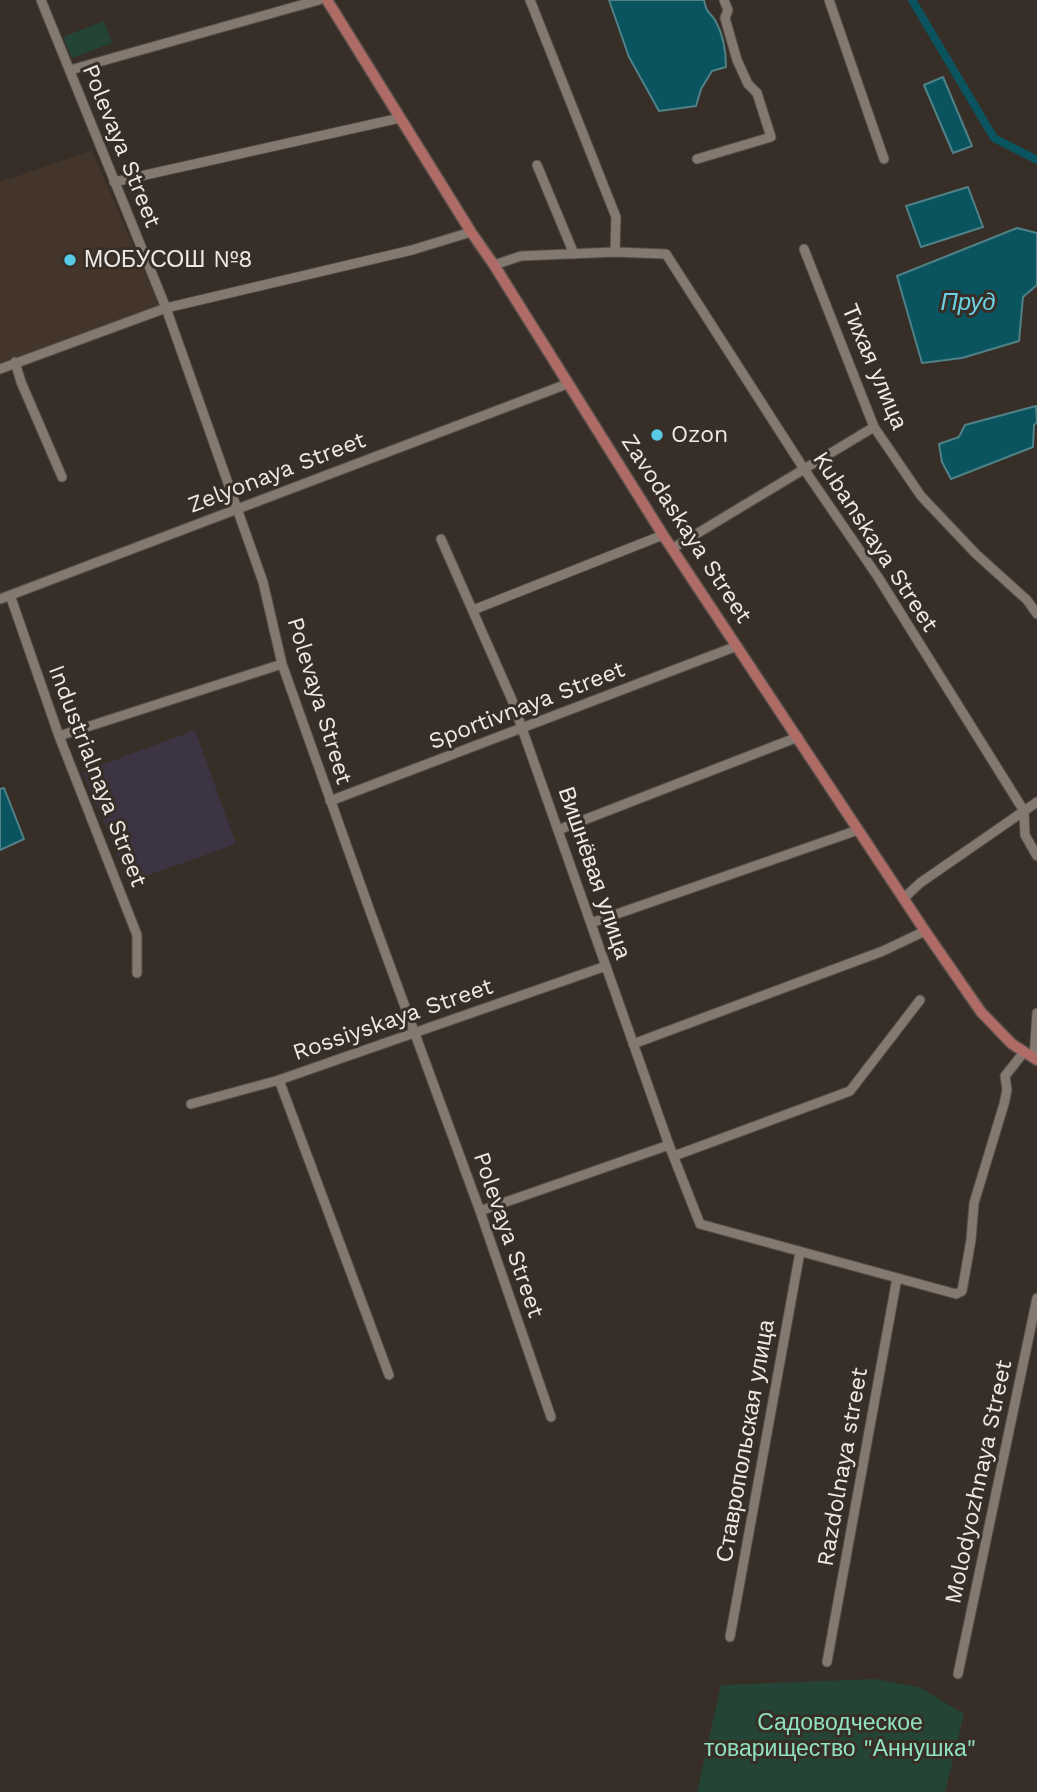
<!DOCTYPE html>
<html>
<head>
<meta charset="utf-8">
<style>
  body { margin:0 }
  canvas { display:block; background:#372e27 }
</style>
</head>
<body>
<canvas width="1037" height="1792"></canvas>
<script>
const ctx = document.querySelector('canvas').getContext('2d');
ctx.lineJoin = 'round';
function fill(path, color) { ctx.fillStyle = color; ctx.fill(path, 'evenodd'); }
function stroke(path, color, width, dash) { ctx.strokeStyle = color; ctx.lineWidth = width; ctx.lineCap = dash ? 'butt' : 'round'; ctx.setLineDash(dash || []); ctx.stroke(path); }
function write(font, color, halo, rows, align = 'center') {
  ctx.font = font + ' "Work Sans",sans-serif'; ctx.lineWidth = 6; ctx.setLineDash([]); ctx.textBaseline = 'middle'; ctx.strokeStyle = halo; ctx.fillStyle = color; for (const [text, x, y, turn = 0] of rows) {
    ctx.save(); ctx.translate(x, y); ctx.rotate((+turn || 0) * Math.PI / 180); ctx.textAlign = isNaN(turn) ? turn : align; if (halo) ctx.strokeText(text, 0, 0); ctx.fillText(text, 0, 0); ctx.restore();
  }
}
fill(new Path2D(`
  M92,151L161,310L0,366V182Z`), '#44352a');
fill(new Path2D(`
  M195,730L236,844L129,882L83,772Z`), '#3c3343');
fill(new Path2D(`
  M104,21L112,43L72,58L63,37Z
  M875,1679L919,1687L964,1714L945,1792H697L721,1685Z`), '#244436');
const water = new Path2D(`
  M609,0H704C707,14 708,10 715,20C723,34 726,51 726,67L712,71L701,89L696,106L659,111L629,57Z
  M943,77L972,146L953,153L924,85Z
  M968,187L983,227L921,247L906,206Z
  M1017,228L1037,233V285L1023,297L1019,341L962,358L922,363L897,276Z
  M1036,406L1037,422L1034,425L1033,447L951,479L942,462L939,444L959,437L965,425Z
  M4,788L24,839L0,850V789Z`);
fill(water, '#0a545f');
stroke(water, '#4f8187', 2);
stroke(new Path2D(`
  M912,0L994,138L1037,160`), '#0a545f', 8);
const minor = new Path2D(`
  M41,0L166,308L263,582L282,664L371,914L480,1211L551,1417
  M530,0L616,217L615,252
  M829,0L884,159
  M70,70L319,0
  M697,159L771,137L757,93L748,84L737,60L725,18L728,10L724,0
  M537,165L574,254
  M114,182L400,118
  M804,249L874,427L921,496L976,554L1027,600L1037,614
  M494,265L521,256L615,252L666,254L804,469L878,577L1024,811L1025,835L1037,856
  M15,362L21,382L62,477
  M0,369L166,308L412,250L471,232
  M441,539L512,700L669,1145L700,1224L956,1294L962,1291L971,1240L974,1203L1004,1104L1007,1090L1005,1076L1024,1052
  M673,548L874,427
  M10,595L59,736L137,935V973
  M0,599L567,384
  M473,610L663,535
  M59,736L282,664
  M330,801L737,646
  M558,830L798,737
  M904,898L920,883L1037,802
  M591,923L858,830
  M633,1044L883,951L925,931
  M1034,1058L1037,1013
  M279,1080L389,1375
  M191,1104L279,1080L606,966
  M674,1156L850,1091L920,1000
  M480,1211L669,1145
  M730,1637L800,1252
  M827,1662L897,1278
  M958,1674L1037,1298`);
const major = new Path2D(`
  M327,0L471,232L494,265L663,535L925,931L981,1012L1012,1044L1037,1060`);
stroke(minor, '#544d47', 11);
stroke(major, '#544d47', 13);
stroke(minor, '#847971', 9);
stroke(major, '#af6c67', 10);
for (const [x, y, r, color] of [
  [70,260,7,"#58c9e4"],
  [657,435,7,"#58c9e4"]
]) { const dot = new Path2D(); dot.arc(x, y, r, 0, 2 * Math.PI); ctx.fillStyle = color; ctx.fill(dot); stroke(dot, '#372e27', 2.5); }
write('23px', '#efe9e5', '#372e27', [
  ["Polevaya Street",121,146,68],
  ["Тихая улица",874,367,67],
  ["Zelyonaya Street",277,473,-21],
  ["Zavodaskaya Street",686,529,57],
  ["Kubanskaya Street",875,542,57],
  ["Polevaya Street",319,701,73],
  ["Sportivnaya Street",527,706,-21],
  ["Industrialnaya Street",97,776,69],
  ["Вишнёвая улица",594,873,71],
  ["Rossiyskaya Street",393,1020,-19],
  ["Polevaya Street",508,1235,71],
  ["Ставропольская улица",746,1441,-80],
  ["Razdolnaya street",843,1467,-80],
  ["Molodyozhnaya Street",979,1482,-78]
]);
write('23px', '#efe9e5', '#372e27', [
  ["МОБУСОШ №8",84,260],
  ["Ozon",671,435]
], 'left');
write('23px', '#8fe2bc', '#372e27', [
  ["Садоводческое",840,1723],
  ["товарищество \"Аннушка\"",840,1749]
]);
write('italic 24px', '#6cd1e4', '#372e27', [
  ["Пруд",968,303]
]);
</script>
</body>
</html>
